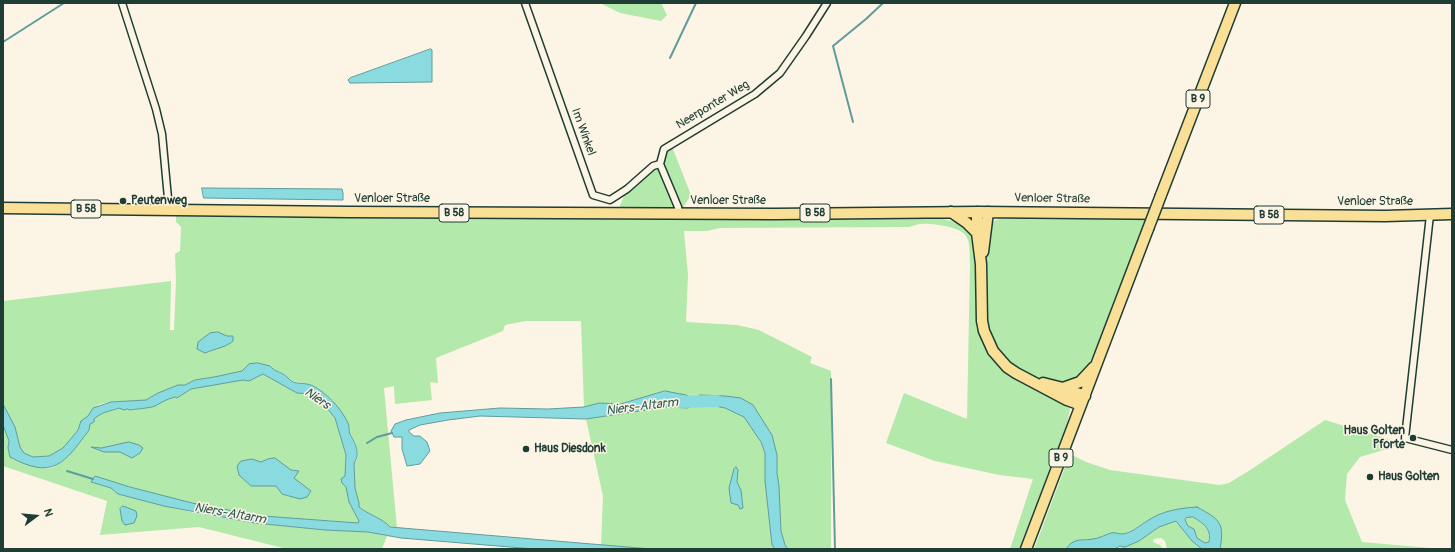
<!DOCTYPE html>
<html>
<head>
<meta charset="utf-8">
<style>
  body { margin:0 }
  #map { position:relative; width:1455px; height:552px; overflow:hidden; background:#fcf5e5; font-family:Pangolin,sans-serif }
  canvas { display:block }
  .frame { position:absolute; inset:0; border:4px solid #1f3d34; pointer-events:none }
  .north { position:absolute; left:16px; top:496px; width:40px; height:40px; -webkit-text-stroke:3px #fcf5e5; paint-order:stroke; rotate:74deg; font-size:11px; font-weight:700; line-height:16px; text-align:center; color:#1f3d34 }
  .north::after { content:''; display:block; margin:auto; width:14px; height:18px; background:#1f3d34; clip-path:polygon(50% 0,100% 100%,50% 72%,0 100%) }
</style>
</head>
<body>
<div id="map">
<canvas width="1455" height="552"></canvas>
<div class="frame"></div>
<div class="north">N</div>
</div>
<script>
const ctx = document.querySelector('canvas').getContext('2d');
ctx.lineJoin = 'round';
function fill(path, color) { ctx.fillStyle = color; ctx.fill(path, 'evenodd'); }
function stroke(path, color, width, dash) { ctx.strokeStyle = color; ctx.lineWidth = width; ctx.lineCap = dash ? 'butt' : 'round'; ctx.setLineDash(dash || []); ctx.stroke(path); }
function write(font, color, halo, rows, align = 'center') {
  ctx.font = font + ' Pangolin,sans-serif'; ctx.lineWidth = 3; ctx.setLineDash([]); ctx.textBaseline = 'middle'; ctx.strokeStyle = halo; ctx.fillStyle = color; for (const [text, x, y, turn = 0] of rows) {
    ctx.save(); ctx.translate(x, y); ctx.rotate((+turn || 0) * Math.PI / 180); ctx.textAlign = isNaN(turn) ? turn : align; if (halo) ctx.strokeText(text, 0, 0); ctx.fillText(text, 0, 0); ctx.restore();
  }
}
fill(new Path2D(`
  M600,3H661L667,15L661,21L620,13Z
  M671,144L691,195L679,214L617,213L627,189L660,164L664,149Z
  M363,212L923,217C945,220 968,218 974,244L978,322L984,344L989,353L1068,405L1070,409L1067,424L1019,549H1010L1033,479L999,475L935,461L886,443L904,393L967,419L970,264C969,256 971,243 966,236C961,227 931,223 921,224C917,224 913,226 909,227L720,228L707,231H684L688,275L686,322L737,325L759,330L812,357L810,363L831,371V549H788L785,545L781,531L779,486L777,473V455L753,405L712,396L701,395V403L725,408L744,417L761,442L765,453V481L772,545L775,549H651L601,545L603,496L586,419L666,407L687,408L665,391L620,404L599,403L584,407L581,321H526L505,325L503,331L436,358L438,383L430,382L432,400L395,404L394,386L384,388L397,528C389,527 389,525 383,521C375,516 367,513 359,507V503L355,488L354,463L357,460L358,454L355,442L333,401L322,392L309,384L292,381L284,374L273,369L242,371L214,377L195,380L185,385H178L158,393L146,400L111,402L100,404L93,408L88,416L81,421L78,430L63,448L49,456L33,457L24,453L20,447L15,427L3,404V301L171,281L170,330H174L176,281L175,254L180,251L181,227L176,222V216L280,218ZM738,470L737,482L741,490L743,508L730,498V492Z
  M1009,218L1146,219C1137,244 1095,367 1079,378C1075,380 1065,383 1061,383C1054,384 1025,373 1018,369C996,355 986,333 986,307C986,291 983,234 992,223C996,218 1003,219 1009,218Z
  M263,374L297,393L311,394L327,408L335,418L346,455L345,465L346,487L349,502L359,521L358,523C326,520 295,519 263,516C208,510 148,493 95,476L91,482L111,488L118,494L191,512L255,523L325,530L368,532L387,536L382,549H287L199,527L100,535L107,501L3,466V425L9,441L8,448L10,457C19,462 42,470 51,468C61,465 76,448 82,439C87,431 89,421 97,416C105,411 111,412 119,408L124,410L127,409L130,410C137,409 146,409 153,406C161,404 167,395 177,398L191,389L243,380L249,381Z
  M1325,420L1404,444L1360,457L1347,474L1345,500L1362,542L1441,549H1220L1221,540L1197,507L1146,521L1137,528L1123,534L1111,533L1105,537L1091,540L1086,539L1069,545L1066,549H1034L1070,454L1086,462L1110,470L1219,485L1229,483L1247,472Z
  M1193,517C1203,524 1212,529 1209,542L1205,543L1197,538L1194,529L1188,526L1185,520L1187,518Z
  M1176,521L1192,541L1202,549H1167L1165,541L1161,538L1154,539L1153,542L1160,545L1163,549H1115L1139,541L1159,527Z`), '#b3e9ab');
const water = new Path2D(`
  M431,49L432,50V82L353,83H350L348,80L350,78Z
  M202,188L342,189L343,193V200L204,198Z
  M218,332L227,336H233V341C227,347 214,349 205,353L197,349L198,342L210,333Z
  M258,363L270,366C274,371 278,371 283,374C287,376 289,380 293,382C299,384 306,383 311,385C326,392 341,408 348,423C350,427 348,430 350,434C355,443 361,454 354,463L355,488L359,503V507C369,515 382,518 390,527L651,549H534L401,538L368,532L325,530L255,523L164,506L118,494L111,488L91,482L95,476L130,487L192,503L228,510L263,516L358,523L359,521L349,502L346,487L342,483L341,479L345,476L346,455L335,418L327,408L311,394L297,393L263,374L249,381L243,380L191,389L177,398L175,397C167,399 162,402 155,406C150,408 136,409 130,410L127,409L124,410L119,408C109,412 103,411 94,419V422L90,424L89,430C64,464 53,480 10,457L8,448L9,441L3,425V404L15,427L20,447L24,453L33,457L49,456L63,448L74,435L78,430L81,421L88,416L93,408L111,402L146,400L158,393L178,385H185L195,380L214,377L242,371L249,364Z
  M665,391L686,395L691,398L692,405L688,408L666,407L586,419L480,416L448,420L420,425L409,430V432L414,436H420L427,442L430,451L420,464L407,466L402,449V437H394L391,431L395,424L406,420L440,413L500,408L548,409L584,407L599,403L620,404Z
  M700,395L725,396L741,398L753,405L772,435L777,455V473L779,486L781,531L785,545L788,549H775L772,545L765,481V453L761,442L744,417L725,408L701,403Z
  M129,442L139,445L143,448L140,453L132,458L120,452H104L91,447L101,448Z
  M275,458L291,470L299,471L294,478L311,491L307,497L300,499L282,494L276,486H251L239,475L237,466L241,461L252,459L261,462L268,459Z
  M736,467L738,470L737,482L741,490L743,508L740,509L738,505L731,503L729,488L734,469Z
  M123,506L136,511L137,516L134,523L125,525L122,521L120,509Z
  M1197,507C1219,519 1225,522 1220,549H1202L1192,541L1176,521L1159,527L1139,541L1125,547L1120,546L1115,549H1066C1074,537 1082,541 1093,539C1100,538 1105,535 1111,533C1114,532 1119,534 1123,534C1133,532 1139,526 1147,521C1162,511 1179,508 1197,507ZM1193,517C1203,523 1212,529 1209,542L1205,543L1197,538L1194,529L1188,526L1185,520L1186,518Z`);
fill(water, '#89dbe0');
stroke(water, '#5f9c9b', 1);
stroke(new Path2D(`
  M3,42L64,3
  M670,58L696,3
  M853,122L833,46L866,19L883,3
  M831,379L835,549
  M367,443L377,437L392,433
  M67,471L93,479`), '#5f9c9b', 2);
stroke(new Path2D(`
  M676,402L717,401`), '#89dbe0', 12);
const street = new Path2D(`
  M122,3L156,109L162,134L169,209
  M525,3L593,195L610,200L627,189L653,166L660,164
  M679,214L678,207L660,164L664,149L755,94L780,73L806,36L827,3
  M1430,215L1405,438L1452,450`);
const primary = new Path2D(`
  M1161,195L1235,3
  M3,208L349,212L775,214L979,212L1385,216L1452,214
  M951,212L967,223L977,233
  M977,212V233L981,264L982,321L984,331L993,351L1007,367L1016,373L1067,400L1081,405
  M983,252L988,212
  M1043,383L1063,388L1085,396
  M1063,388L1080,382L1094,367
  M1026,549L1148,229`);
stroke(street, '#1f3d34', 9);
stroke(primary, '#1f3d34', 13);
stroke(street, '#fcf5e5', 6);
stroke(primary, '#fadf96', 10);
const primaryBridge = new Path2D(`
  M1148,229L1161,195`);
stroke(primaryBridge, '#1f3d34', 13, []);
stroke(primaryBridge, '#fadf96', 10);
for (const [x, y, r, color] of [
  [123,201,4,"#1f3d34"],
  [1413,438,4,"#1f3d34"],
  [526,449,4,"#1f3d34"],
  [1370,477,4,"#1f3d34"]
]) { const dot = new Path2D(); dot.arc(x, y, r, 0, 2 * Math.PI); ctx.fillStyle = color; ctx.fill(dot); stroke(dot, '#fcf5e5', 1.5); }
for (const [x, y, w] of [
  [1198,99,24],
  [86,209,30],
  [454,213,30],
  [815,213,30],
  [1269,215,30],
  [1061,458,24]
]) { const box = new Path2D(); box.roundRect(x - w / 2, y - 9, w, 18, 3); ctx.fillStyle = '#fcf5e5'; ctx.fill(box); stroke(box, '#1f3d34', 1); }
write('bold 11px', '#1f3d34', null, [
  ["B 9",1198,99],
  ["B 58",86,209],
  ["B 58",454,213],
  ["B 58",815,213],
  ["B 58",1269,215],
  ["B 9",1061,458]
]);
write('12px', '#1f3d34', '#fcf5e5', [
  ["Neerponter Weg",713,105,-31],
  ["Im Winkel",583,132,70],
  ["Venloer Straße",392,199],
  ["Venloer Straße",1052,199,1],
  ["Venloer Straße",728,201],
  ["Venloer Straße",1375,202]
]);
write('bold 12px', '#1f3d34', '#fcf5e5', [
  ["Peutenweg",131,201],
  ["Haus Golten",1405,431,"right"],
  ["Pforte",1405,445,"right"],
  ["Haus Diesdonk",534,449],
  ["Haus Golten",1378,477]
], 'left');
write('italic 13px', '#345d56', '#fcf5e5', [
  ["Niers",317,399,35],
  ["Niers-Altarm",642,407,-7],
  ["Niers-Altarm",230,514,10]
]);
</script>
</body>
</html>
